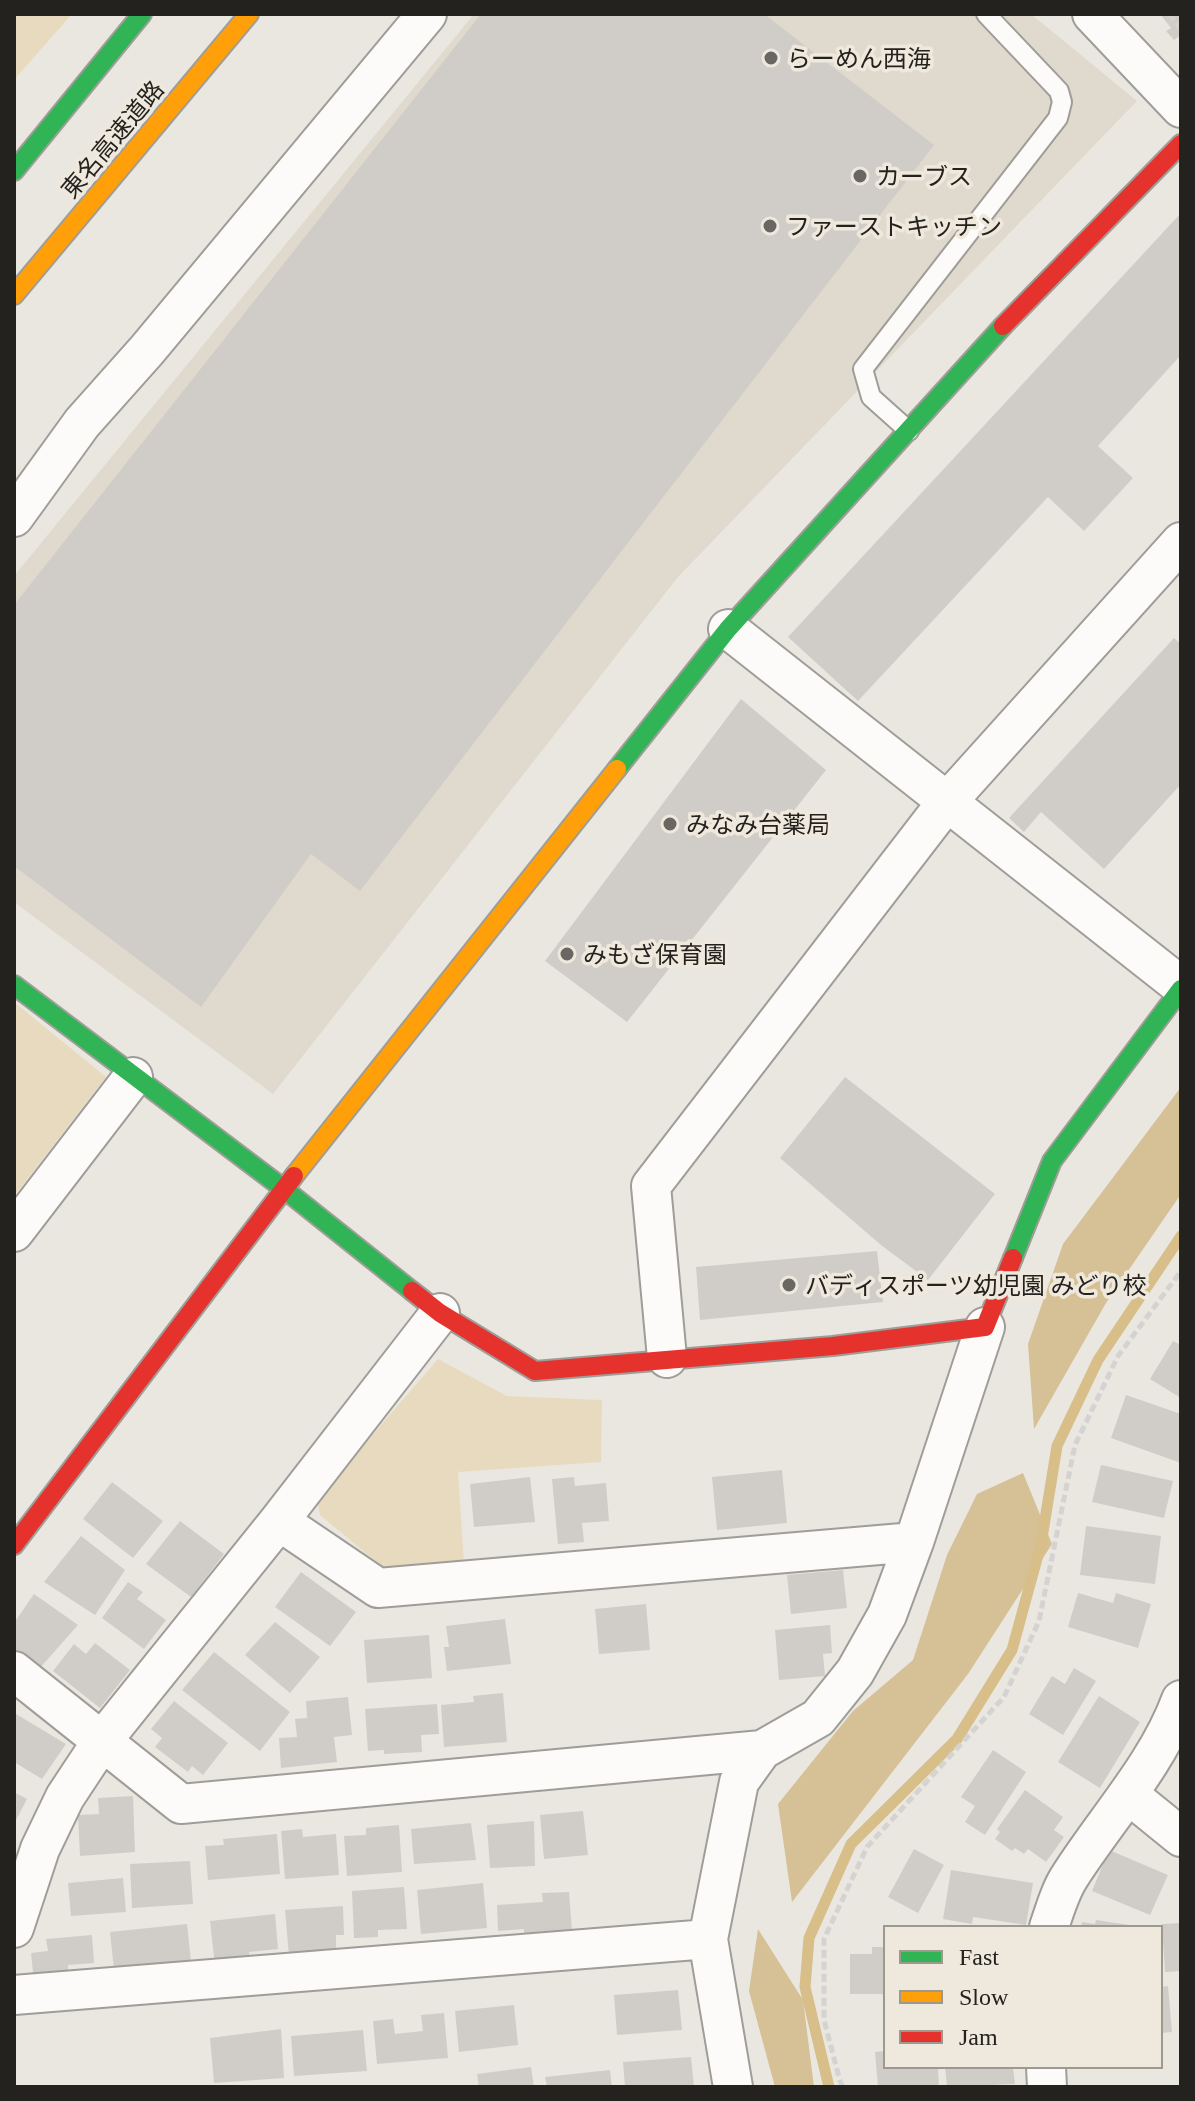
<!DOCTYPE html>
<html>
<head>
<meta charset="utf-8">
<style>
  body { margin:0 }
  #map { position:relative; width:1195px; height:2101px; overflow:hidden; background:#eae7e1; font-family:Georgia,serif }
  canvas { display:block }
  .frame { position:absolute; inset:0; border:16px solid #24221e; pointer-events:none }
  .legend { position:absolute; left:883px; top:1925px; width:280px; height:144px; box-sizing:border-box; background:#eee8dd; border:2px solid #9d9991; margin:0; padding:10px 14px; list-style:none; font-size:24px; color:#24221e }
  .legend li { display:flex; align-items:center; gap:16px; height:40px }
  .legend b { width:40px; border:2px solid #9d9991 }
</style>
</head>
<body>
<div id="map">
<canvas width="1195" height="2101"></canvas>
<div class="frame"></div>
<ul class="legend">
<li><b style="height:10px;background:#30b455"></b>Fast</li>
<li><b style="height:10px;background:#ff9f0a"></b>Slow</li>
<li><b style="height:10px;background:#e5322d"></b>Jam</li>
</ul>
</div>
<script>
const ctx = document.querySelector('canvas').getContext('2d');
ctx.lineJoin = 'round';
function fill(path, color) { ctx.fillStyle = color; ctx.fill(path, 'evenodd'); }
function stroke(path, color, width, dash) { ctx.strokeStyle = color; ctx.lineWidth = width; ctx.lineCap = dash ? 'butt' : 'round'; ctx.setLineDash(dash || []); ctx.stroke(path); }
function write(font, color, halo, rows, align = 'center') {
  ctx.font = font + ' Georgia,"Noto Sans JP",serif'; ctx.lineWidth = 7; ctx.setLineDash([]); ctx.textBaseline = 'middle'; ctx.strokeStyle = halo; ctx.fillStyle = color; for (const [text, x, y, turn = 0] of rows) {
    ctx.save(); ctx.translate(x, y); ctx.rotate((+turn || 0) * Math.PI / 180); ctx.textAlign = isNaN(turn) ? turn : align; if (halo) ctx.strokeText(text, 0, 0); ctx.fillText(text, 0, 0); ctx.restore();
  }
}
fill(new Path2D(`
  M474,14H1031L1137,101L678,577L273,1094L14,902V576Z`), '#e0dace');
fill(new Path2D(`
  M14,14H72L14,80Z
  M14,1002L106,1077L14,1196Z
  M438,1359L507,1396L602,1400L601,1462L458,1472L464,1564L386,1570L320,1515L317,1499Z`), '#e8dabf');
fill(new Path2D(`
  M1181,1087V1194L1106,1303L1034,1429L1028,1344L1063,1244Z
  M1023,1473L1052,1544L968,1674L792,1902L778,1804L853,1711L913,1660L947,1555L977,1494Z
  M758,1929L803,2000L814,2087H775L749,1991Z`), '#d6c095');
stroke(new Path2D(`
  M829,2087L805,1987L809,1938L851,1844L957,1739L1012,1650L1041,1544L1057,1446L1098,1360L1181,1236`), '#d8be89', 11);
fill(new Path2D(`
  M481,14H764L934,145L360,891L311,854L201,1007L14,866V605Z
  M1160,14H1178L1181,18V35L1174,40L1166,31L1171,28Z
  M1181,213V355L1098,446L1133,478L1084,531L1048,497L858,701L788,637Z
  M1174,638L1181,644V784L1104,869L1041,812L1024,832L1009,818Z
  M741,699L826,770L627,1022L545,961Z
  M845,1077L995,1194L928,1280L881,1245L780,1158Z
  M877,1251L883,1302L700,1320L696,1267Z
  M1173,1341L1181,1345V1398L1150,1379Z
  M1126,1395L1181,1414V1463L1111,1438Z
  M1101,1465L1173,1481L1164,1518L1092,1502Z
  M782,1470L787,1523L717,1530L712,1477Z
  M530,1477L535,1522L474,1527L470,1484Z
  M574,1477L575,1486L606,1483L609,1521L582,1523L584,1542L558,1544L552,1479Z
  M112,1482L163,1521L133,1558L83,1519Z
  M180,1521L224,1554L191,1597L146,1564Z
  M1086,1526L1161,1536L1155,1584L1080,1575Z
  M81,1536L125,1570L95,1615L44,1582Z
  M843,1570L847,1608L791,1614L787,1575Z
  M301,1572L356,1612L330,1646L275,1607Z
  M128,1582L143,1592L137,1599L166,1620L144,1649L102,1618Z
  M1078,1593L1113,1603L1116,1593L1151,1604L1138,1648L1068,1627Z
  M34,1594L78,1625L39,1669L14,1650V1623Z
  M646,1604L650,1650L599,1654L595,1609Z
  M505,1619L511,1664L447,1671L444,1647H449L446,1626Z
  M275,1622L320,1657L290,1693L245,1655Z
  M830,1625L832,1653L823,1654L825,1676L779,1680L775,1630Z
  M429,1635L432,1678L367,1683L364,1640Z
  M95,1643L130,1670L100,1708L53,1671L74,1644L86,1654Z
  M214,1652L290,1712L260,1751L182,1690Z
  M1074,1668L1096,1681L1063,1735L1029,1714L1052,1676L1065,1684Z
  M503,1693L507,1742L444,1747L441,1705L474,1702L473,1696Z
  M1099,1696L1140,1722L1100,1788L1058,1762Z
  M348,1697L352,1735L334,1737L337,1762L281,1768L279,1738L297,1737L295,1719L307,1718L306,1701Z
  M174,1701L228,1743L203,1775L192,1766L188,1772L155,1747L162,1738L151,1729Z
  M437,1704L439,1734L421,1735L422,1752L384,1754V1750L368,1751L365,1709Z
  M16,1714L66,1744L42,1779L14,1762V1719Z
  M993,1750L1026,1772L985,1835L965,1822L975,1806L961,1797Z
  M1025,1790L1063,1817L1054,1830L1064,1837L1046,1862L1028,1849L1024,1854L1015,1848L1012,1851L995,1839L1000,1832L997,1829Z
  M14,1792L27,1799L14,1824Z
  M133,1796L135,1852L80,1856L78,1815L99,1814L98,1798Z
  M583,1811L588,1855L544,1859L540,1815Z
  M534,1821L535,1866L490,1868L487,1825Z
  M471,1823L476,1860L414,1864L411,1829Z
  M399,1825L402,1872L347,1876L344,1836L366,1835V1828Z
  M302,1829L303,1837L336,1834L339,1875L285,1879L281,1831Z
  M277,1834L280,1874L208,1880L205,1846L224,1845L223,1839Z
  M914,1849L944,1865L918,1913L888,1897Z
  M1109,1850L1168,1875L1150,1915L1092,1891Z
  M190,1861L193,1904L132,1908L130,1864Z
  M951,1870L1033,1883L1026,1925L973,1917L972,1924L943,1919Z
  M123,1878L126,1912L71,1916L68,1883Z
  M483,1883L487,1928L421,1934L417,1890Z
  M404,1887L407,1929L378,1930V1937L354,1938L352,1891Z
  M569,1892L572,1931L524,1935V1929L498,1931L497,1905L543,1902L542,1893Z
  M343,1906L344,1935H336V1949L318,1950V1955L289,1956L285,1910Z
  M275,1914L278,1949L249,1952L250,1962L215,1966L210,1921Z
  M1096,1920L1129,1925V1927H1081L1082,1922L1095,1924Z
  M1181,1923V1971L1165,1972L1162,1924Z
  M187,1924L192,1972L115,1980L110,1932Z
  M92,1935L94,1963L68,1965L69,1978L34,1982L31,1953L48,1951L46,1939Z
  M872,1947H885V1994H850V1954H872Z
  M1168,1986L1172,2032L1161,2033V1987Z
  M678,1990L682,2030L617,2035L614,1995Z
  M514,2005L518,2045L459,2052L455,2011Z
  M444,2013L448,2058L377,2064L373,2021L393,2019L395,2034L423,2031L421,2015Z
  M281,2029L284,2078L214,2083L210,2038Z
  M363,2030L367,2071L294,2076L291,2036Z
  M885,2051V2067H938L939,2087H878L875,2052Z
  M691,2057L694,2087H625L623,2062Z
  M531,2067L534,2087H479L477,2074Z
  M945,2067H1013L1015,2084L947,2087Z
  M610,2070L612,2087H547L545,2077Z`), '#d0cdc8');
const lane = new Path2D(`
  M909,431L871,397L863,369L1058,118L1062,102L1059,91L986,14`);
const street = new Path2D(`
  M1092,14L1181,108
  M14,517L82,423L147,350L427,14
  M728,629L1181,986
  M14,1232L133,1077
  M667,1358L651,1186L946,803L1181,542
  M279,1521L378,1588L914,1542
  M14,1671L181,1804L762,1750
  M1128,1794L1181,1837
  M1049,1927C1055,1910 1060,1891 1070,1876C1107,1818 1157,1765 1181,1700
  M14,1928L40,1849L65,1797L102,1741L279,1521L440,1313
  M14,1995L708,1939
  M1046,2067L1047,2087
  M733,2087L708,1939L739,1782L762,1750L818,1718L855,1672L887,1615L914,1542L985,1327`);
const fast = new Path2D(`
  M14,171L142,14
  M617,769L728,629L1003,326
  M14,985L284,1189L412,1291
  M1013,1258L1052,1161L1181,989`);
const slow = new Path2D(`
  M14,295L249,14
  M294,1176L617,769`);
const jam = new Path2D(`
  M1003,326L1181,144
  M412,1291L440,1313L535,1371L833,1346L985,1327L1013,1258
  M14,1545L294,1176`);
stroke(lane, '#9f9d98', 22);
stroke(street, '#9f9d98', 42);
stroke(fast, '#9f9d98', 22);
stroke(slow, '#9f9d98', 22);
stroke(jam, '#9f9d98', 22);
stroke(new Path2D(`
  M1169,14L1181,29
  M843,2087L840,2081L824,2020V1939L867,1847L1004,1697L1039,1621L1075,1445L1118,1356L1181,1271`), '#d4d3d1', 5, [8, 4]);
stroke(lane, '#fcfbfa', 18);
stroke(street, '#fcfbfa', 38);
stroke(fast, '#30b455', 18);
stroke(slow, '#ff9f0a', 18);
stroke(jam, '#e5322d', 18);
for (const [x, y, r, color] of [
  [771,58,8,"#696762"],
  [860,176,8,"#696762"],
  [770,226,8,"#696762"],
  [670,824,8,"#696762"],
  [567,954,8,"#696762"],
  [789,1285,8,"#696762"]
]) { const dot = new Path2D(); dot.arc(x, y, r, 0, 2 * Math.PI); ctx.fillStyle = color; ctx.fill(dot); stroke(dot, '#eee8dd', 3); }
write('24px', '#24221e', '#eee8dd', [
  ["らーめん西海",787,58],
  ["カーブス",876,176],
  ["ファーストキッチン",786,226],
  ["みなみ台薬局",686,824],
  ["みもざ保育園",583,954],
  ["バディスポーツ幼児園 みどり校",805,1285]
], 'left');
write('24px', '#24221e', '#eee8dd', [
  ["東名高速道路",112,139,-50]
]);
</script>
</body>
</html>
